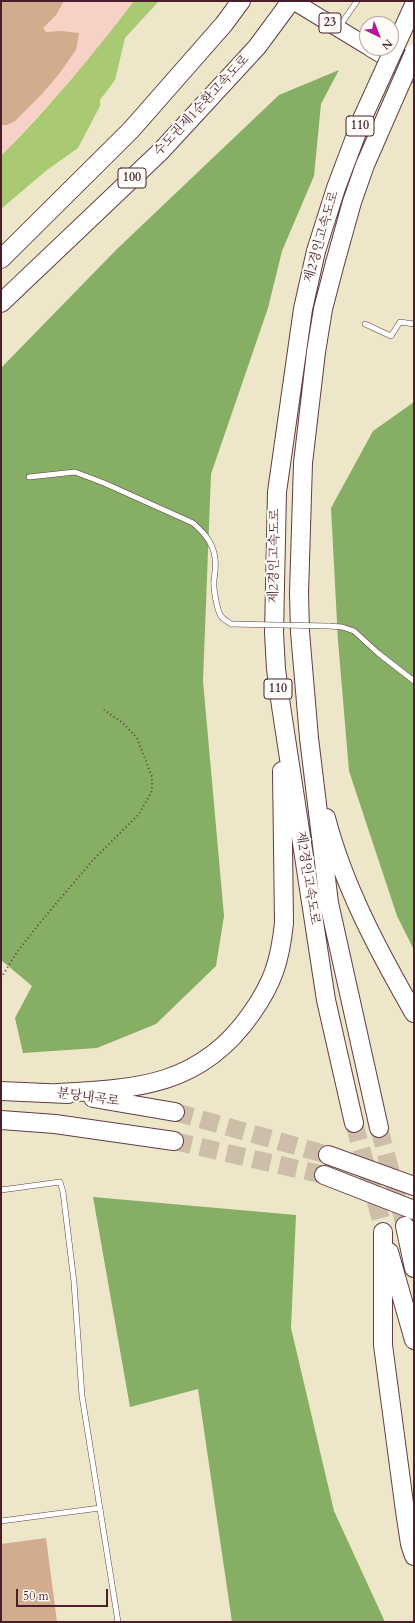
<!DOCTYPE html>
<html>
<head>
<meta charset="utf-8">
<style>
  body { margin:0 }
  #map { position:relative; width:415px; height:1623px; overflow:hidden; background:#ede6c9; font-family:Cardo,serif }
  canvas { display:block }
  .frame { position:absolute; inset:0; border:2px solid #4a1f2b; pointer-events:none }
  .north { position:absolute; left:359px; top:16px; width:40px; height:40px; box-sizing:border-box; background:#fdfcf7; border:1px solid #b5a4a5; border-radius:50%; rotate:137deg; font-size:11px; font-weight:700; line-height:16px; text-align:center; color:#4a1f2b }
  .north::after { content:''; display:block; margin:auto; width:14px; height:18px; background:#b5179e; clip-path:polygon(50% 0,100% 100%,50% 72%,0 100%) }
  .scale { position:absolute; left:16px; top:1589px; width:92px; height:18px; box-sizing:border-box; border:2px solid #4a1f2b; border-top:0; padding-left:5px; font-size:12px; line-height:14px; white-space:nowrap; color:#4a1f2b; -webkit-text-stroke:3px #fdfcf7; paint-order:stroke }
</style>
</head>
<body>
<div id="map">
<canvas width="415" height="1623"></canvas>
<div class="frame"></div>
<div class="north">N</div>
<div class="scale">50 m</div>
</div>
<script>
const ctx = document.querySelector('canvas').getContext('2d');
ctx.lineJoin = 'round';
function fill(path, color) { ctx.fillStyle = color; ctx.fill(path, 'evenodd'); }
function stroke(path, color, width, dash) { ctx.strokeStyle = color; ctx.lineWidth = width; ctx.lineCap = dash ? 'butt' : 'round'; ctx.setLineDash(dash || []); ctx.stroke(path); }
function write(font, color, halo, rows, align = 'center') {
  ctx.font = font + ' Cardo,"Noto Serif KR",serif'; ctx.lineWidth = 4; ctx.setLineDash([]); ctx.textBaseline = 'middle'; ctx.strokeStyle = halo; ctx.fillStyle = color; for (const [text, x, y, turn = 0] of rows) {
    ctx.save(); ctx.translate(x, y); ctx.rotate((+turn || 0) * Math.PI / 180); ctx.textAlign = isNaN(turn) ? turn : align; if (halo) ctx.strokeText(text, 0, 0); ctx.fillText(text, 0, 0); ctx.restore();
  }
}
fill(new Path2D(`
  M1,1H134L98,48L52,101L1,156Z`), '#f7d1c6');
fill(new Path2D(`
  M134,1H159L125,38L115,80L100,100V106L78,148L47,170L1,209V156C49,108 93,55 134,1Z`), '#a9ca73');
fill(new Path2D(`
  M339,70L321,104L314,176L282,251L268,308L211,474L203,681L224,916L216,966L156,1024L97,1048L23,1053L15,1018L32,986L1,960V368L117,249L279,95Z
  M414,402V950L397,916L349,771L338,641L331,508L373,431Z
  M93,1197L296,1215L291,1328L334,1511L385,1622H232L198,1389L130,1407Z`), '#86ae65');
fill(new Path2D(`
  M1,1H64L56,15L43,28L44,29L46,32L61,31L79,33L76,50L59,74L41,95L15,121L7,125H1Z
  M46,1538L57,1622H1V1544Z`), '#d2ac8d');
stroke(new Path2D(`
  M175,1112L328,1155
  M354,1123L381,1220
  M379,1128L405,1226
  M174,1141L324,1175`), '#ccbea9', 18, [18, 9]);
const lane = new Path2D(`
  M339,27L357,1
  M365,324L391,336L400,322L414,324
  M29,477L75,472L104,483L193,523C202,531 211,540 214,553C217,562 215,571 214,580C213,587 217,611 221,616C223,619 228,622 231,624
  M328,626L342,627L354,631L378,653L414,681
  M1,1190L60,1182L63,1192L74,1282L82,1396L118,1622
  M1,1521L100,1508`);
const primary = new Path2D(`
  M293,1L367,46
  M370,48L414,74`);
const highway = new Path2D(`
  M316,251L303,309L277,492L274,633L276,669L281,706L326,1000L354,1123
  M1,259L131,130L224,24L241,1
  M335,263L323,309L316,352L303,463L299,593L300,632L309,738L329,903L379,1128
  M1,303L161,151L257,47L291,1
  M326,818C344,887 379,952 414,1013
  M1,1091L68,1094
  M57,1093C137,1089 201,1086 251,1014C273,983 280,961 284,923L282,771
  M93,1098L175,1112
  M1,1120L55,1124L174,1141
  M328,1155L414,1186
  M324,1175L414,1210
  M405,1226L414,1268
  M383,1232V1345L405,1511L410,1544L414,1556
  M389,1252L414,1340`);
stroke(lane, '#623d43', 6);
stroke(primary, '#623d43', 18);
stroke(highway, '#623d43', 20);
stroke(new Path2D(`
  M1,978L17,952L43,919L93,860L139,814L152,791V777L137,738L123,723L104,710`), '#623d43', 2, [1, 3]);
stroke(lane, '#fff', 5);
stroke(primary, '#fff', 16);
stroke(highway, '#fff', 18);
const laneBridge = new Path2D(`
  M231,624L328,626`);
const highwayBridge = new Path2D(`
  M316,251L336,188L362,119L414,5
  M335,263L352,202L365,165L414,53`);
stroke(laneBridge, '#623d43', 6, []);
stroke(highwayBridge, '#623d43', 20, []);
stroke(laneBridge, '#fff', 5);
stroke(highwayBridge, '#fff', 18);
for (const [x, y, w] of [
  [330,23,22],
  [360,126,28],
  [132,178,28],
  [278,689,28]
]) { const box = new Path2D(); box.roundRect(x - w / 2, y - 10, w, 20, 3); ctx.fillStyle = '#fdfcf7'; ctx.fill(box); stroke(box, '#4a1f2b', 1); }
write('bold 12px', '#4a1f2b', null, [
  ["23",330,23],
  ["110",360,126],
  ["100",132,178],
  ["110",278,689]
]);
write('13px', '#4a1f2b', '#fdfcf7', [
  ["수도권제1순환고속도로",202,106,-47],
  ["제2경인고속도로",322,237,-74],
  ["제2경인고속도로",275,556,-89],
  ["제2경인고속도로",307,878,81],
  ["분당내곡로",88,1098,8]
]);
</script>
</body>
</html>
